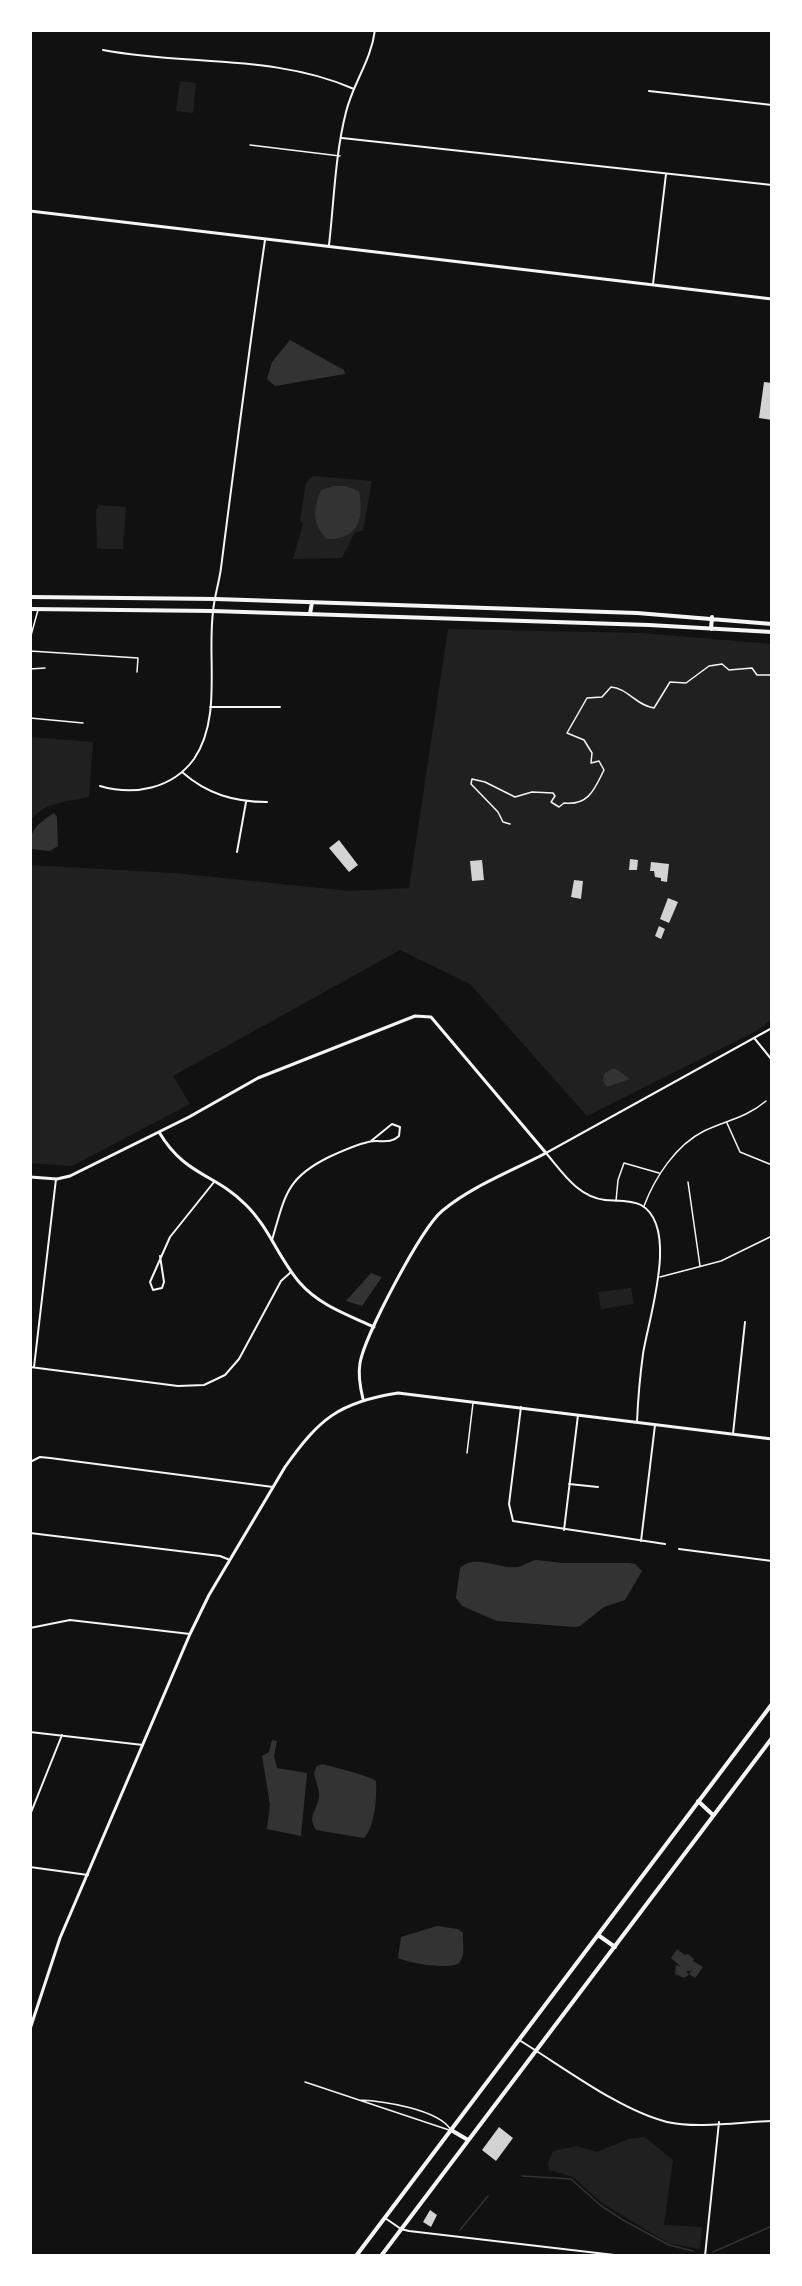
<!DOCTYPE html>
<html>
<head>
<meta charset="utf-8">
<style>
  body { margin:0 }
  #map { position:relative; width:802px; height:2286px; overflow:hidden; background:#111; font-family:Manrope,sans-serif }
  canvas { display:block }
  .frame { position:absolute; inset:0; border:32px solid #fff; pointer-events:none }
</style>
</head>
<body>
<div id="map">
<canvas width="802" height="2286"></canvas>
<div class="frame"></div>
</div>
<script>
const ctx = document.querySelector('canvas').getContext('2d');
ctx.lineJoin = 'round';
function fill(path, color) { ctx.fillStyle = color; ctx.fill(path, 'evenodd'); }
function stroke(path, color, width, dash) { ctx.strokeStyle = color; ctx.lineWidth = width; ctx.lineCap = dash ? 'butt' : 'round'; ctx.setLineDash(dash || []); ctx.stroke(path); }
fill(new Path2D(`
  M180,81L196,83L193,113L176,111Z
  M313,476L372,481L363,531L355,532L342,558L293,559L303,524L300,520L306,483Z
  M98,505L126,507L123,549H97L96,511Z
  M448,629L642,633L772,644V1019L758,1030L587,1116L470,984L400,950L173,1076L190,1104L72,1166L30,1163V865L174,873L350,891L409,888Z
  M30,737L93,742L89,797C67,802 42,802 30,822Z
  M631,1288L634,1304L601,1309L598,1292Z
  M645,2137L673,2160L664,2225L702,2227L700,2249L668,2243L602,2203L573,2177L549,2170L548,2163L553,2151L577,2146L597,2152L628,2139Z`), '#202020');
fill(new Path2D(`
  M290,340L344,370L345,374L275,386L267,379L272,362Z
  M333,486H346L359,491C364,518 359,540 327,539C312,524 313,509 321,490Z
  M54,813L57,817L58,846L50,851L30,849C30,829 37,824 54,813Z
  M611,1069H616L630,1079L607,1087L603,1081L604,1074Z
  M371,1273L382,1277L362,1306L346,1301Z
  M536,1560L563,1563H629L635,1564L642,1571L625,1600L604,1607L580,1626L574,1627L497,1621L462,1606L456,1598L460,1568C475,1553 500,1570 518,1567C524,1566 529,1561 536,1560Z
  M272,1740L277,1741L274,1756L277,1768L307,1773L301,1836L267,1829L270,1805L262,1756L269,1752Z
  M323,1764C333,1767 371,1776 376,1781C377,1796 375,1827 364,1838L316,1830C307,1815 317,1811 319,1797C320,1790 315,1780 314,1773L317,1766Z
  M437,1926L458,1929L463,1933C462,1943 466,1952 460,1962C454,1971 408,1963 398,1958L401,1937Z
  M677,1949L685,1955L688,1954L694,1959L693,1961L703,1967L695,1978L689,1974L693,1968L690,1971H686L689,1975L684,1978L675,1974L676,1965L681,1967L671,1958Z`), '#333');
stroke(new Path2D(`
  M522,2176L571,2179L600,2205L623,2220L669,2245L693,2251
  M460,2230L488,2196
  M713,2252L772,2226`), '#333', 1.5);
fill(new Path2D(`
  M764,382L772,383V420L759,418Z
  M339,840L358,865L349,872L329,848Z
  M630,859L638,860L637,870H629Z
  M482,860L484,880L472,881L470,861Z
  M651,862L669,864L667,882L661,881V878L655,877L654,871H650Z
  M574,880L583,881L581,899L571,897Z
  M668,898L678,902L669,923L660,919Z
  M659,926L665,929L661,939L655,936Z
  M499,2127L513,2138L496,2161L482,2150Z
  M430,2210L437,2215L431,2227L423,2222Z`), '#d3d3d3');
stroke(new Path2D(`
  M510,824L503,822L498,812L471,784L472,779L485,782L515,797L532,792L553,793L555,796L551,802L559,807L564,803C589,806 595,788 604,770L599,761L591,763L592,753L584,740L567,733L587,698L602,697L611,687C627,688 637,706 654,708L670,682L686,683L709,666L722,664L729,670L752,668L757,675H772`), '#f5f5f5', 1.5);
stroke(new Path2D(`
  M250,145L340,156
  M30,639L38,610
  M30,651L138,658L137,672
  M30,669L45,668
  M30,718L83,723
  M727,1123L740,1152L772,1165
  M688,1182L700,1266
  M616,1201L618,1180L624,1163L659,1173
  M644,1206C655,1177 676,1145 704,1131C727,1120 746,1118 766,1101
  M660,1277L721,1261L772,1236
  M467,1453L473,1403
  M305,2082L449,2130
  M359,2100C383,2101 438,2109 451,2130`), '#f5f5f5', 1.5);
stroke(new Path2D(`
  M103,50C186,66 275,54 354,89
  M649,91L772,105
  M342,138L772,185
  M329,245C334,202 335,155 346,112C353,83 371,61 375,30
  M653,284L666,174
  M210,707H280
  M182,772C207,794 234,802 267,802
  M100,786C134,796 172,789 194,759C222,718 207,659 213,612C214,598 219,583 221,568C235,459 249,349 265,240
  M237,852L246,802
  M755,1039L772,1060
  M272,1240C285,1196 286,1178 329,1157C342,1151 355,1145 368,1142C379,1139 390,1145 399,1136L400,1127L392,1124L371,1141
  M160,1256L164,1282L162,1288L153,1290L150,1282L170,1237L214,1182
  M30,1367L178,1386L204,1385L225,1375L239,1359L281,1281L291,1272
  M34,1367L56,1179
  M521,1407L509,1504L513,1521L665,1544
  M637,1422C638,1399 640,1376 643,1354C648,1320 680,1227 641,1205C632,1200 616,1201 605,1200C578,1197 563,1173 546,1153L772,1028
  M733,1434L745,1322
  M30,1462L40,1457L50,1458L273,1487
  M569,1484L598,1487
  M564,1530L578,1415
  M30,1533L220,1556L230,1560
  M641,1541L655,1425
  M679,1549L772,1561
  M30,1628L70,1620L190,1634
  M30,1732L143,1745
  M30,1815L62,1735
  M30,1867L88,1875
  M519,2040C562,2066 619,2110 667,2122C697,2129 741,2122 772,2121
  M385,2218L401,2229L409,2231L623,2256
  M705,2256L719,2122`), '#f5f5f5', 2);
stroke(new Path2D(`
  M30,211L772,299
  M159,1132C185,1176 214,1173 245,1204C269,1227 279,1259 300,1283C319,1305 348,1315 374,1327
  M30,1177L57,1179L70,1176L189,1117L258,1078L415,1016L431,1017L546,1153C512,1171 472,1186 442,1211C421,1229 365,1335 360,1363C358,1375 360,1387 363,1399
  M30,2029L60,1938L190,1634L209,1595L285,1467C319,1419 339,1402 398,1393L772,1439`), '#f5f5f5', 3);
stroke(new Path2D(`
  M30,597L216,599L637,613L772,624
  M30,609L213,611L649,625L772,632
  M310,614L312,602
  M711,629L712,617`), '#f5f5f5', 4);
stroke(new Path2D(`
  M698,1801L713,1815
  M598,1935L615,1947
  M451,2130L468,2140
  M356,2256L772,1704
  M381,2256L772,1738`), '#f5f5f5', 4);
</script>
</body>
</html>
